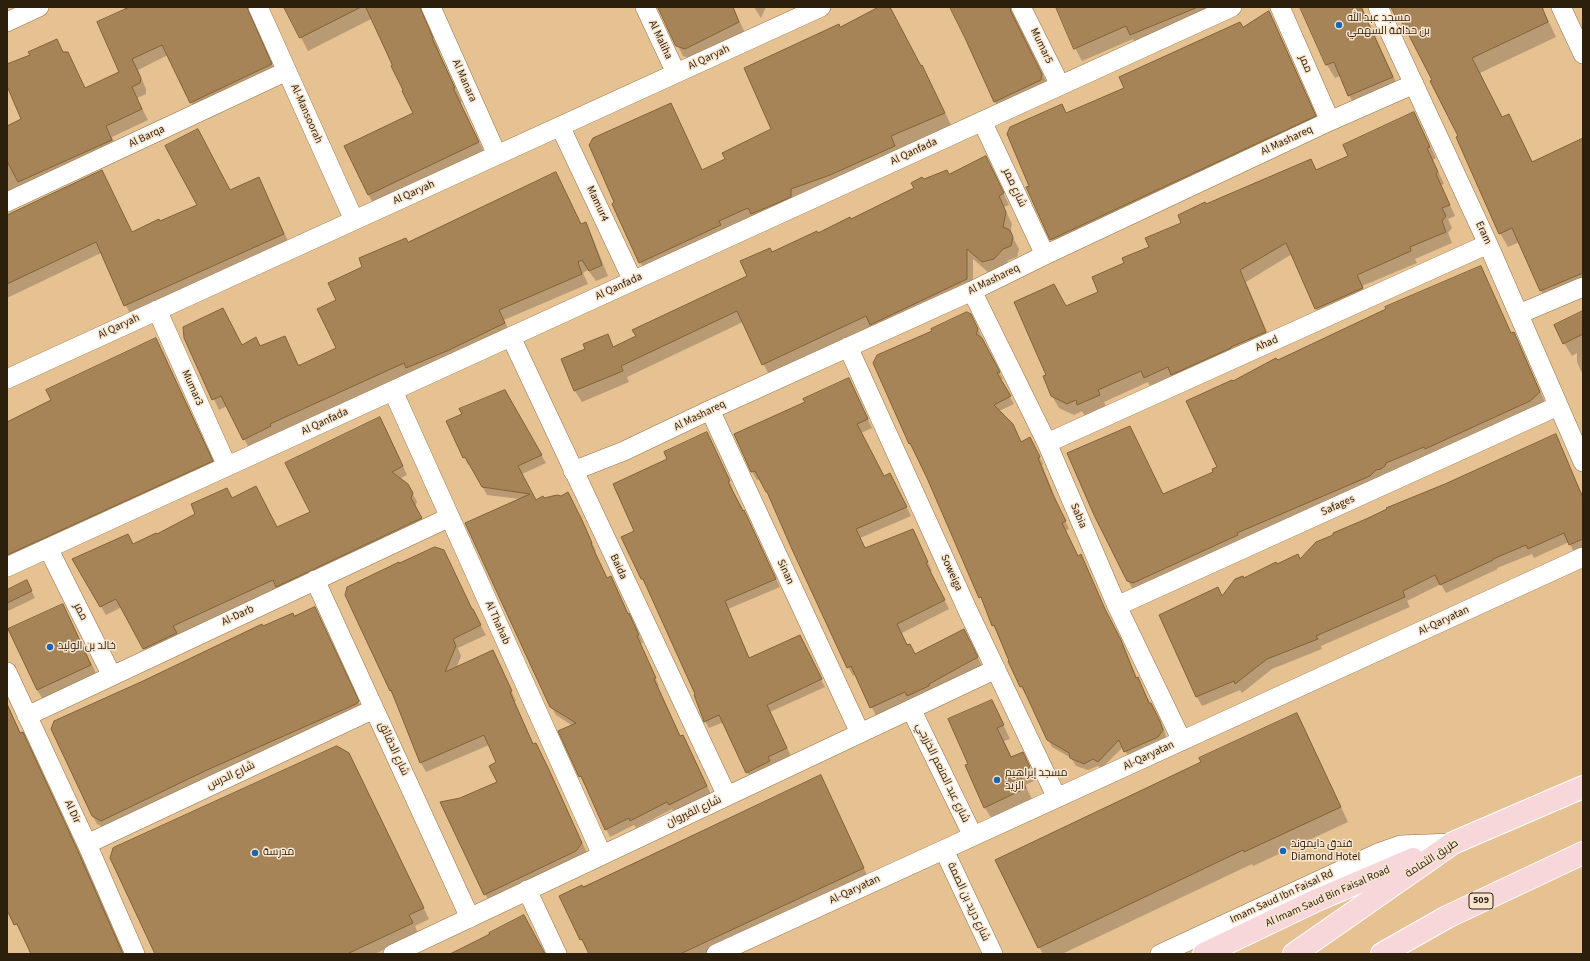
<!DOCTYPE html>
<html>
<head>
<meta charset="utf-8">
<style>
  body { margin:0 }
  #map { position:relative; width:1590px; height:961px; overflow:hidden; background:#e6c192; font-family:"Source Sans 3",sans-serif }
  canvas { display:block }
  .frame { position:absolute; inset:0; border:8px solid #2c1f0c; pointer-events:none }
</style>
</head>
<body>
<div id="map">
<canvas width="1590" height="961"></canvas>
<div class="frame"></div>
</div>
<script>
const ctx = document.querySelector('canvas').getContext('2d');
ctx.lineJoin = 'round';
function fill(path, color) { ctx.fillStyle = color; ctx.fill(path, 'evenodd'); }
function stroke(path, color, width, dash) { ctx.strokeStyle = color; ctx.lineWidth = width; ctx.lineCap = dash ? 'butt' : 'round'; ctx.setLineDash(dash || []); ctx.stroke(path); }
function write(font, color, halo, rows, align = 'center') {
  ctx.font = font + ' "Source Sans 3",Cairo,sans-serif'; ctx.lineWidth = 3; ctx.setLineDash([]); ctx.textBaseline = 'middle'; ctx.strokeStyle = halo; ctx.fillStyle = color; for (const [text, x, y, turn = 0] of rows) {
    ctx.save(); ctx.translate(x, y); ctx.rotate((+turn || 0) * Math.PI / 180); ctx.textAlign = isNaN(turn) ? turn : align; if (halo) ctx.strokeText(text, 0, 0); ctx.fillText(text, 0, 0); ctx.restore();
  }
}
fill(new Path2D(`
  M124,7H252L254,23L277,75L197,114L168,55L138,70L146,89V94L137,98L148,120L112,137L118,151L7,199V127L22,120L7,83V65L63,53L85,88L120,73L125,10Z
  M285,7H420L440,52H439L462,102H460L486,156L376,208L368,194L415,113L373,18L308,51Z
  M659,7H733L745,33L692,59L683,56Z
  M754,7H766L761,18Z
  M881,7H890L921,67L929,80L952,127L647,275L640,262L670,104L702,170L727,160L772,129L840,28Z
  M951,7H1010L1050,89L1003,116L995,102L966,37Z
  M1057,7H1232L1138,47L1133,39L1082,61L1075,48Z
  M1301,7H1362L1400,91L1356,109L1349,95L1340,76L1335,78L1327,65Z
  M1392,7H1542L1556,37L1480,73L1502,118L1509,115L1533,162L1583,139V290L1550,305L1541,291L1520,242L1508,247L1500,233L1459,137L1433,80L1408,33H1407Z
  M1274,22L1320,125L1057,249L1028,188L1031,186L1066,114L1125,88L1243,29Z
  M1420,125L1436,158L1433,160L1444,184L1441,185L1455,216L1448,219L1452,228L1448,233L1452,243L1415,259L1417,263L1362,286L1368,300L1323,320L1316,308L1292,254L1246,282L1272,344L1151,389L1148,382L1104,402L1106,407L1085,416L1082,411L1074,415L1059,408L1052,396L1048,375L1066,307L1100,292L1126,264L1150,247L1205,205L1311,160L1317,171Z
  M986,157L1009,205L1004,207L1012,224L1010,232L1019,249L1017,257L1009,260L1000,270L989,273L973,259V291L769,375L743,322L627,377L629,382L582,402L575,391L562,360L586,350L607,335L614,348L748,277L772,253L851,221L915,188L924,180L949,175Z
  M259,178L290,245L131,316L101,253L7,298V216L132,233L160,222Z
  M585,223L591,234L608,276L596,281L588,270L583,273L588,284L504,320L511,334L250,450L227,406L219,410L185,338L242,346L256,338L261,347L285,337L299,366L337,348L338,300L364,267L407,243L581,225Z
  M1480,267L1511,334L1513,333L1519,343L1545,402L1134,591L1128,581L1130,427L1163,495L1215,472L1218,468L1232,382Z
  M1583,312V375L1577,362V353L1572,356L1564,343Z
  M975,323L982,337L981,339L986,346L1003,379L1000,380L1014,404L999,411L1017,433L1021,443L1034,446L1043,464L1042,465L1058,505L1069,529L1065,531L1125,649L1137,678L1164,729L1166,737L1162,744L1129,758L1123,747L1102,768L1098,766L1088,770L1076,766L1071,758L1052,747L1048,739L1026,693H1025L1021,687L1027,685L993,625L914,450L910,444L874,363Z
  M155,339L163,353L220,475L7,573V423L53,401Z
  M849,379L872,428L861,433L884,477L895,483L911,516L860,538L866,549L917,539L932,571L930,572L949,609L902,633L908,646L915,654L968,639L982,666L876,716L856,674L853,676L848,667L772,501L760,479L757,480L752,472L806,403Z
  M504,391L546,463L522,474L536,501L544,499L572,502L586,529L596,551L595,552L607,579L633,622L643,643L640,644L659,686L658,687L681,737L683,736L687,744L711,794L674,812L672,809L636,828L634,825L610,837L585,784H584L580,776L573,726L556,715L551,706L520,499L487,495L470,464L468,465L464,457Z
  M385,427L407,475L399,479L408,485L413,494L417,502L415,507L426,527L149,657L122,607L106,615L73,560L133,545L157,535L197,514L227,489L232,499L277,528L311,513Z
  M1555,435L1583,496V550L1575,554L1569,542L1534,558L1532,554L1497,568L1498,569L1446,593L1441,584L1407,601L1410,607L1321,646L1322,649L1272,669L1242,693L1240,690L1202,706L1197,697L1222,597L1244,579L1277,565L1300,560L1446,485Z
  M711,441L733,489H732L748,519L780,587L728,609L750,659L803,644L825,687L770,712L791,756L751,780L724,722L709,728L705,721L696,695L647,586H646L642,579L623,538L636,532Z
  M443,550L472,610L486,635L458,648L461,656L456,669L498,661L516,701L514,702L534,745L541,754L555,783L587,853L491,904L485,894L460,799L498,783L497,763L489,745L426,772L421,763L395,699L390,690Z
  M30,588L35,598L8,611L7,591Z
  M62,606L71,620L99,680L46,704L37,690L10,630Z
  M315,608L362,709L106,828L97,824L93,816L263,628Z
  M992,701L1010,739L1004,741L1012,758L1022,753L1036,780L1025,785L1033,801L993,821L985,808L966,766L969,764Z
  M7,703L21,734H22L31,748L85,864L124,954H32L7,907Z
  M1296,714L1304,728L1348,822L1253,866L1252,864L1062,954H1043L1039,947L1203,763Z
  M349,754L429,919L415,926L418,933L375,954H156Z
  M825,785L868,877L705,954H590L587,948L586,949L560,896Z`), '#0003');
const building = new Path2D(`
  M130,7H247L272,64L190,103L162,45L132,59L141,78L140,83L132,87L142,109L106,126L112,140L18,182L7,161V126L21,119L7,86V64L30,55L28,52L57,39L63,52H68L85,88L119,72L97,22Z
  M284,7H361L300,38Z
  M366,7H420L433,38H432L455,88H453L479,142L368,195L344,146L413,113L402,91L403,90L391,66L392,65Z
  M658,7H733L739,22L685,49L676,46Z
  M879,7H890L921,66L922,65L945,113L891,136L895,146L830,175L791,189V197L775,204L751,214L748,208L719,221L721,225L639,263L612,204L614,202L589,145L593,138L671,103L702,170L725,159L722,153L771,129L744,68L839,24L840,27Z
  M950,7H1010L1011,12L1042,74L1041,80L994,102L965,38Z
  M1056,7H1198L1130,35L1126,26L1074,49Z
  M1300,7H1361L1393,77L1348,96L1334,62L1326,65Z
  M1391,7H1542L1548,22L1472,58L1502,117L1509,114L1532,162L1583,138V273L1540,291L1512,228L1499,234L1456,137L1458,136L1430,81L1432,80L1400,18L1398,20Z
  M1269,11L1316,116L1050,240L1026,187L1029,186L1007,134L1010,127L1062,104L1066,113L1124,88L1119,77L1240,22L1243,27Z
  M1414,112L1430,147L1427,148L1438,172L1436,174L1450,205L1442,208L1446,216L1442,221L1446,232L1410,247L1411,251L1357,275L1363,288L1315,309L1286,243L1240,270L1266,332L1231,347V348L1171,375L1168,367L1144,378L1141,371L1098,390L1100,395L1077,405L1076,400L1067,404L1051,396L1043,376L1046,375L1014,302L1054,284L1066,306L1098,292L1092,277L1124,263L1122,258L1149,247L1145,238L1181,223L1178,215L1205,202L1206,204L1311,159L1316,170L1348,156L1343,145Z
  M198,129L230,190L259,177L284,234L124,306L96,242L7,284V215L102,170L132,232L159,219L160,221L197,205L165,146Z
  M986,156L1004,193L999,196L1006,212L1003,227L1010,230L1013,237L1011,246L1003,249L994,259L982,262L967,249V279L870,325L866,316L762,365L737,311L621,366L623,371L574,391L561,359L585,349L583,344L608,334L613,347L636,336L632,330L747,276L740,261L770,248L772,252L817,231L818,233L850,217L851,219L914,188L911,183L922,177L924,179L947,170L949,174Z
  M556,172L581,224L586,222L602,265L589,271L582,260L578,262L582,274L499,310L505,323L447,351L406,368L404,363L270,424L271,426L243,440L221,396L212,400L184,338L183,327L223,308L242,345L256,337L260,346L285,336L298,365H300L336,348L317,309L336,300L328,283L362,267L359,258L406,238L408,242Z
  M1481,266L1511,333L1514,332L1540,392L1530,401L1425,449L1424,447L1386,463L1385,466L1381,469L1376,470L1370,476L1237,533L1238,535L1133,583L1127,581L1094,515L1067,453L1130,426L1163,494L1213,472L1212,469L1217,467L1186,401L1232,380L1233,381L1276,358L1278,360L1386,309L1385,307Z
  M1583,311V334L1563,344L1554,325Z
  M967,312L971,314L978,329L976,334L982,338L1000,372L997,373L1011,396L994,405L1013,424L1021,442L1030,437L1040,457L1038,458L1054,497L1066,521L1062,523L1078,556L1081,554L1105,609L1121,640L1136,678L1138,677L1149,703H1151L1160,721L1163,730L1158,737L1124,752L1119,740L1098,762L1093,759L1084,764L1070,758L1069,753L1047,740L1022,686L1020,687L1008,661H1009L994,625L992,626L981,597L979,598L927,478L910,443L909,444L873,363L877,355L932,331L931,329Z
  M156,338L213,461L7,555V422L51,400L46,390Z
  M849,378L868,419L857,424L884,476L890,473L907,507L856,529L865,548L913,529L928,562L926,563L945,600L897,624L907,645L910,644L915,654L964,629L978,657L929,684V686L907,696L905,692L870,708L851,666L847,668L791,547L767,492H766L755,471L751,472L734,434L805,402L803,399Z
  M505,390L542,455L518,466L536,500L543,496L544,498L557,495L561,496L568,492L582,520L592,543L591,544L607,578L611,576L628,614L629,613L639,635L637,636L656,678L654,679L680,736L683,735L707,786L669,805L667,802L630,821L629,818L605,830L581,776L579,777L558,731L576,723L550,707L465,523L530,494L482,487L465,457L463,458L446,421L462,414L459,409Z
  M380,417L403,466L392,472L408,484L413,493L411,498L422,518L276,587L273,580L173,626L177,633L143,649L116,599L100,607L72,559L128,534L133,544L156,533L157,534L195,514L191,504L227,488L232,498L256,486L277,527L310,512L285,463Z
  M707,432L730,481L728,482L743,511L744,510L776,579L725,601L749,658L800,635L822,679L767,705L787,748L768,757L770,761L746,773L719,715L704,722L703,719L694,695L695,694L643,579H641L621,537L634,531L613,484L667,459L664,452Z
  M1556,434L1583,498V539L1569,545L1564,533L1528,549L1526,545L1493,559V560L1440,585L1435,575L1403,591L1405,597L1316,636L1318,639L1267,659L1235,684L1234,681L1196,697L1159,615L1218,587L1222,596L1235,579L1243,576L1244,578L1276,562L1277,564L1298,554L1300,559L1316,542L1333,535V533L1366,519L1387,509L1386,508L1445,484Z
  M435,547L444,550L472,609H473L481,625L453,639L456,646L445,672L493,650L512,691L510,692L533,744L536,743L550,772L582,843L576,851L484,895L440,802L460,798L497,782L489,766L496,762L484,735L420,763L391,690L390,691L345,595L347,587L399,562V563Z
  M27,580L32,591L7,603V590Z
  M63,604L91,665L37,690L8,629Z
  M315,607L359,701L356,704L207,770L101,821L92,816L51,729L54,721L143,681L262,624L263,626L293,613L294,616Z
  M992,700L1004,725L997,728L1011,757L1023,752L1030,767L1019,772L1026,788L984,808L965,765L968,764L948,719Z
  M7,704L20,733L23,732L77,849L123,954H31L17,924L14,925L7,910Z
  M1297,713L1341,807L1244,852L1243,850L1038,948L995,860L1201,762L1199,758Z
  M337,746L349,753L424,908L409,915L413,923L347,954H155L110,858L113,848Z
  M821,775L864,868L680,954H589L582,939L580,940L559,896L582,885L583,887Z
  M524,915L545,954H450L490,934L489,933Z`);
fill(building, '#a68457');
stroke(building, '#826235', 1);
const minor = new Path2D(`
  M258,7L354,220
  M431,7L497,155
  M645,7L676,73
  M1021,7L1060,85
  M1280,7L1330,121
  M1378,7L1488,244L1583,462
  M1561,7L1583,54
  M7,22L39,7
  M982,121L1045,255
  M560,126L633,281
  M7,202L287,71
  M972,291L1047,443L1117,606L1182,741
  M157,310L227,466
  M1519,314L1583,287
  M511,337L727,796
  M848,347L968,611L1057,798
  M7,379L821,7
  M393,391L602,855
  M710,410L860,733
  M1047,443L1488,244
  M573,471L624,451L710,410L972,291L1045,255L1330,121L1414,84
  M48,548L112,676
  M7,567L1232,7
  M315,580L470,918
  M1117,606L1558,406
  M7,672L87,844L135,954
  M911,709L973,836
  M27,716L450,517
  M87,844L374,709
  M944,850L993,954
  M527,890L557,954
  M393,954L996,669
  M716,954L1583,557
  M1160,954L1378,853L1401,845L1453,843`);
const major = new Path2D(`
  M1204,954L1317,900L1413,859
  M1294,954L1453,843L1583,787
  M1382,954L1447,917L1583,853`);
stroke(minor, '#957346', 20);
stroke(major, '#fff', 24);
stroke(minor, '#fff', 19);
stroke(major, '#f8d7da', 22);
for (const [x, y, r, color] of [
  [1339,25,4,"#1966b5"],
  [50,647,4,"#1966b5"],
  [997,780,4,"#1966b5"],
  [1283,851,4,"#1966b5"],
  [255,853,4,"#1966b5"]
]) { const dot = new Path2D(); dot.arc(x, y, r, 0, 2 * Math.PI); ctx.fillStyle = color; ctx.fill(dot); stroke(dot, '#f8e5ce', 1.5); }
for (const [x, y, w] of [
  [1481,901,24]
]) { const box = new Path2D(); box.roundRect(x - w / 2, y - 8, w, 16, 3); ctx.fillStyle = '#f8e5ce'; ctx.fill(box); stroke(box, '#2c1f0c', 1); }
write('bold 10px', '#2c1f0c', null, [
  ["509",1481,901]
]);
write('11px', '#2c1f0c', '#f8e5ce', [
  ["مسجد عبد الله",1347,19],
  ["بن حذافة السهمي",1347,32],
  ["خالد بن الوليد",58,647],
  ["مسجد إبراهيم",1005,774],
  ["الزيد",1005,787],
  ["فندق دايموند",1291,845],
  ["Diamond Hotel",1291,858],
  ["مدرسة",263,853]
], 'left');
write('11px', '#2c1f0c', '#f8e5ce', [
  ["Al Maliha",660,40,65],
  ["Mumar5",1041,46,64],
  ["Al Qaryah",709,58,-25],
  ["ممر",1305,64,67],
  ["Al Manara",464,81,66],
  ["Al-Mansoorah",306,114,66],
  ["Al Barqa",147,137,-25],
  ["Al Mashareq",1287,141,-25],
  ["Al Qanfada",914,152,-25],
  ["شارع ممر",1014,188,65],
  ["Al Qaryah",414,193,-24],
  ["Mamur4",597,204,65],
  ["Eram",1483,233,65],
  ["Al Mashareq",994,280,-26],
  ["Al Qanfada",619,287,-25],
  ["Al Qaryah",119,327,-25],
  ["Ahad",1267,344,-24],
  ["Mumar3",192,388,66],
  ["Al Mashareq",700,416,-26],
  ["Al Qanfada",325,422,-25],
  ["Safages",1338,506,-24],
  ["Sabia",1078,516,67],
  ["Baida",618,567,65],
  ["Sinan",785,572,65],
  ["Soweiga",951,573,66],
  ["ممر",80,612,63],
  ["Al-Darb",238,616,-25],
  ["Al-Qaryatan",1444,621,-25],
  ["Al Thahab",497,623,66],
  ["شارع الدقائق",393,749,65],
  ["Al-Qaryatan",1149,756,-25],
  ["شارع عبد المنعم الخزرجي",942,773,64],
  ["شارع الدرس",231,776,-25],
  ["Al Dir",72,812,65],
  ["شارع القيروان",694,812,-25],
  ["طريق الثمامة",1432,859,-33],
  ["Al-Qaryatan",855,890,-25],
  ["Imam Saud Ibn Faisal Rd",1282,897,-25],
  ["Al Imam Saud Bin Faisal Road",1328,897,-24],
  ["شارع دريد بن الصمة",968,902,65]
]);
</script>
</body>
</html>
